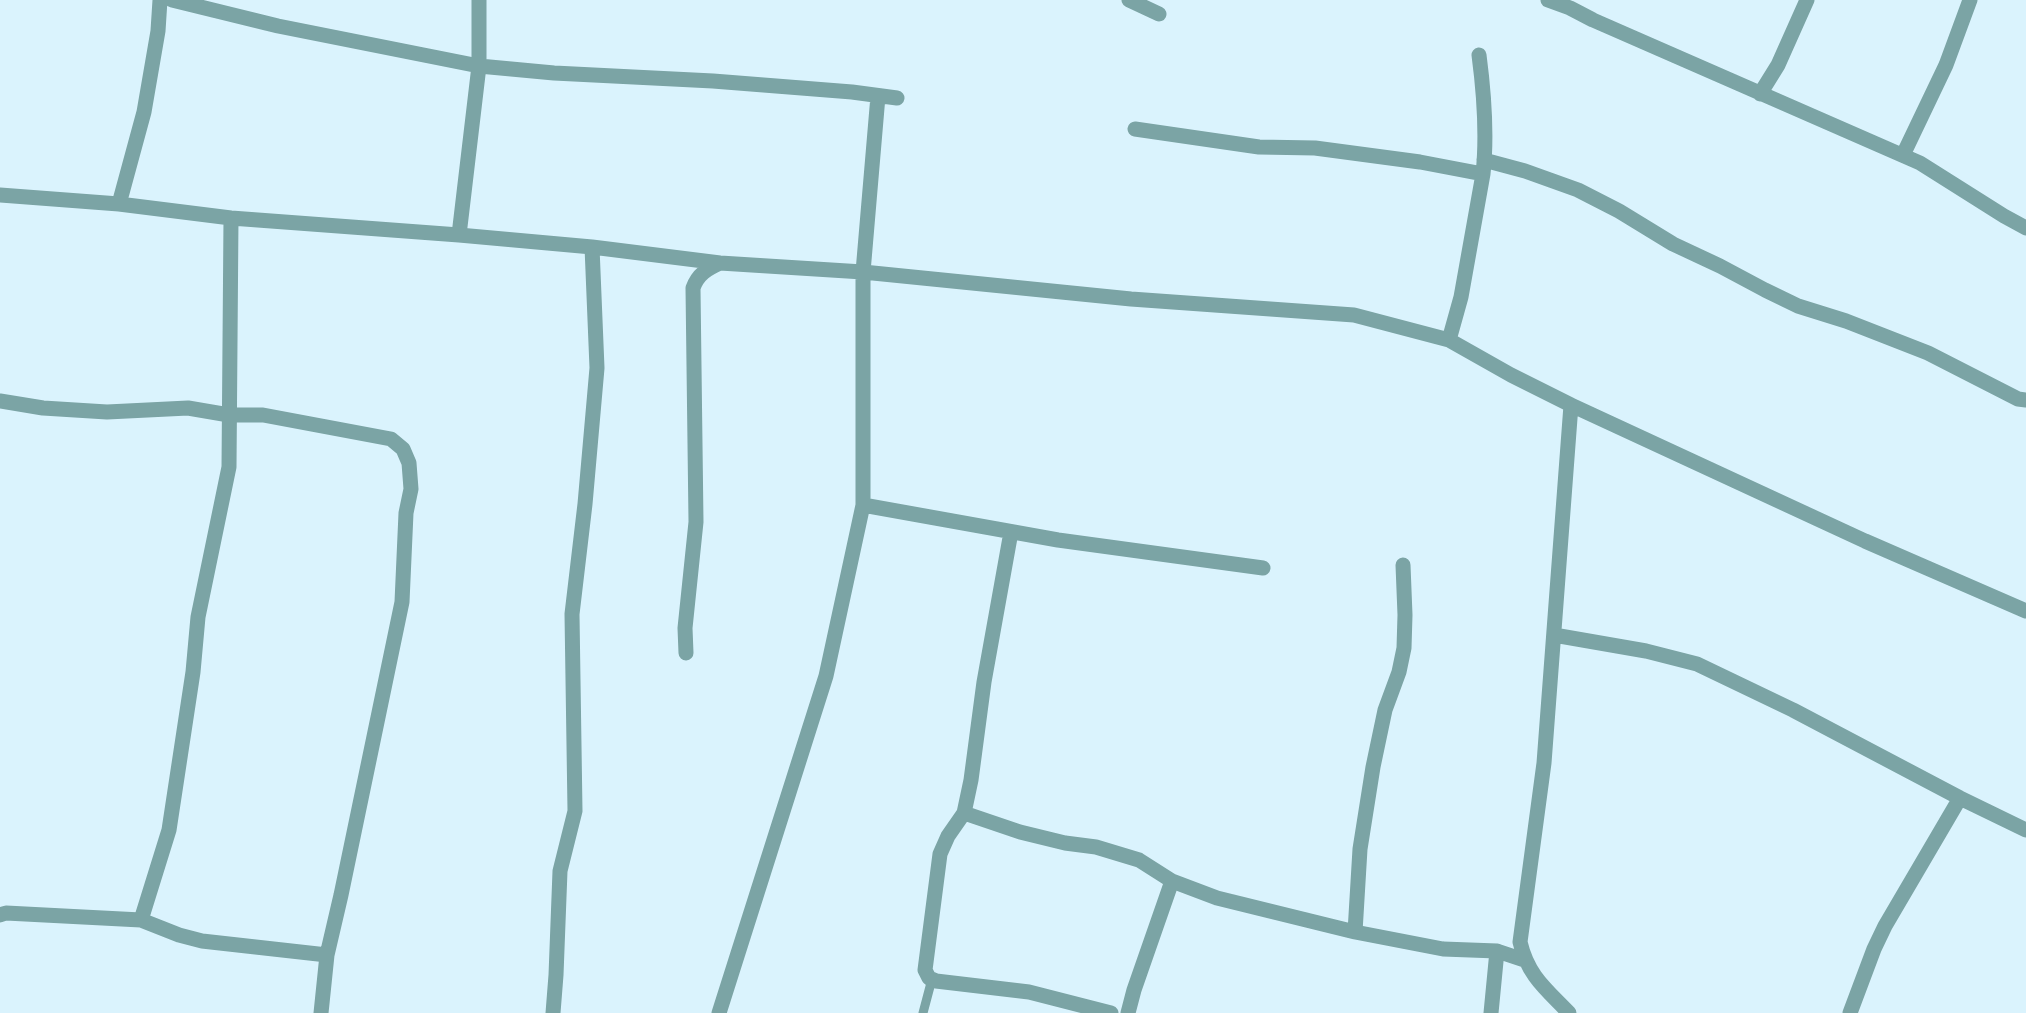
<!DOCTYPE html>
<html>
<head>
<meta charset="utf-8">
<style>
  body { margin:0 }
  canvas { display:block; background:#daf3fd }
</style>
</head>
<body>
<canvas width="2026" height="1013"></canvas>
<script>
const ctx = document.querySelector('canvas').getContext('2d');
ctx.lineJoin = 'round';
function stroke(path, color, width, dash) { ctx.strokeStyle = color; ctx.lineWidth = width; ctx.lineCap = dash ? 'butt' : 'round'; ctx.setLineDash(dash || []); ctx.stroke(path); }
stroke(new Path2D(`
  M923,1013L932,979`), '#7ba4a5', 9);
stroke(new Path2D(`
  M172,0L278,26L479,66L554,73L713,81L852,92L897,98
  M1129,0L1159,14
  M1548,0L1570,8L1593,20L1920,163L2004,216L2026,228
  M1760,94L1778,65L1807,0
  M878,96L863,272V505L1058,540L1263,568
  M1135,129L1259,147L1315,148L1420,162L1483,174
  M1903,155L1946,65L1970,0
  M1484,160L1525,171L1578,190L1619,211L1673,244L1720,266L1765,290L1798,306L1846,321L1928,353L2018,399L2026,400
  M0,195L119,204L231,218L459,235L592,247L720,263L863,272L1131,299L1354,315L1449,340L1511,375L1571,405L1865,541L2026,611
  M119,204L144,112L158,31L160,0
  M459,235L479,66V0
  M1449,340L1461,297L1483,174C1487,137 1484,93 1479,55
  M0,401L43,408L107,412L188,408L229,415H263L391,439L403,449L409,463L411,489L406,513L402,602L341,895L327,955L321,1013
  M1011,532L984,682L971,780L964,813L1020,832L1065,843L1096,847L1139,860L1172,881L1217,898L1355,932L1443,949L1497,951L1524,960
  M1554,635L1646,651L1697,664L1793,710L1960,798L2026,830
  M686,653L685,628L696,522L693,288C698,274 707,269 720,263
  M964,813L948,836L940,854L925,970L929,978L936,981L1029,992L1111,1013
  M0,915L6,913L141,920L169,830L193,672L198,617L229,467L231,218
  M141,920L179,935L202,941L327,955
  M1355,932L1360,849L1373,767L1385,710L1399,672L1404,648L1405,615L1403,565
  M553,1013L556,975L560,871L575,811L572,614L585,504L597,368L592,247
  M719,1013L826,676L863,505
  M1128,1013L1134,990L1172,881
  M1491,1013L1497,951
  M1569,1013C1546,989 1528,976 1520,942L1544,763L1571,405
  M1850,1013L1874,949L1885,926L1960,798`), '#7ba4a5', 15);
</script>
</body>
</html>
